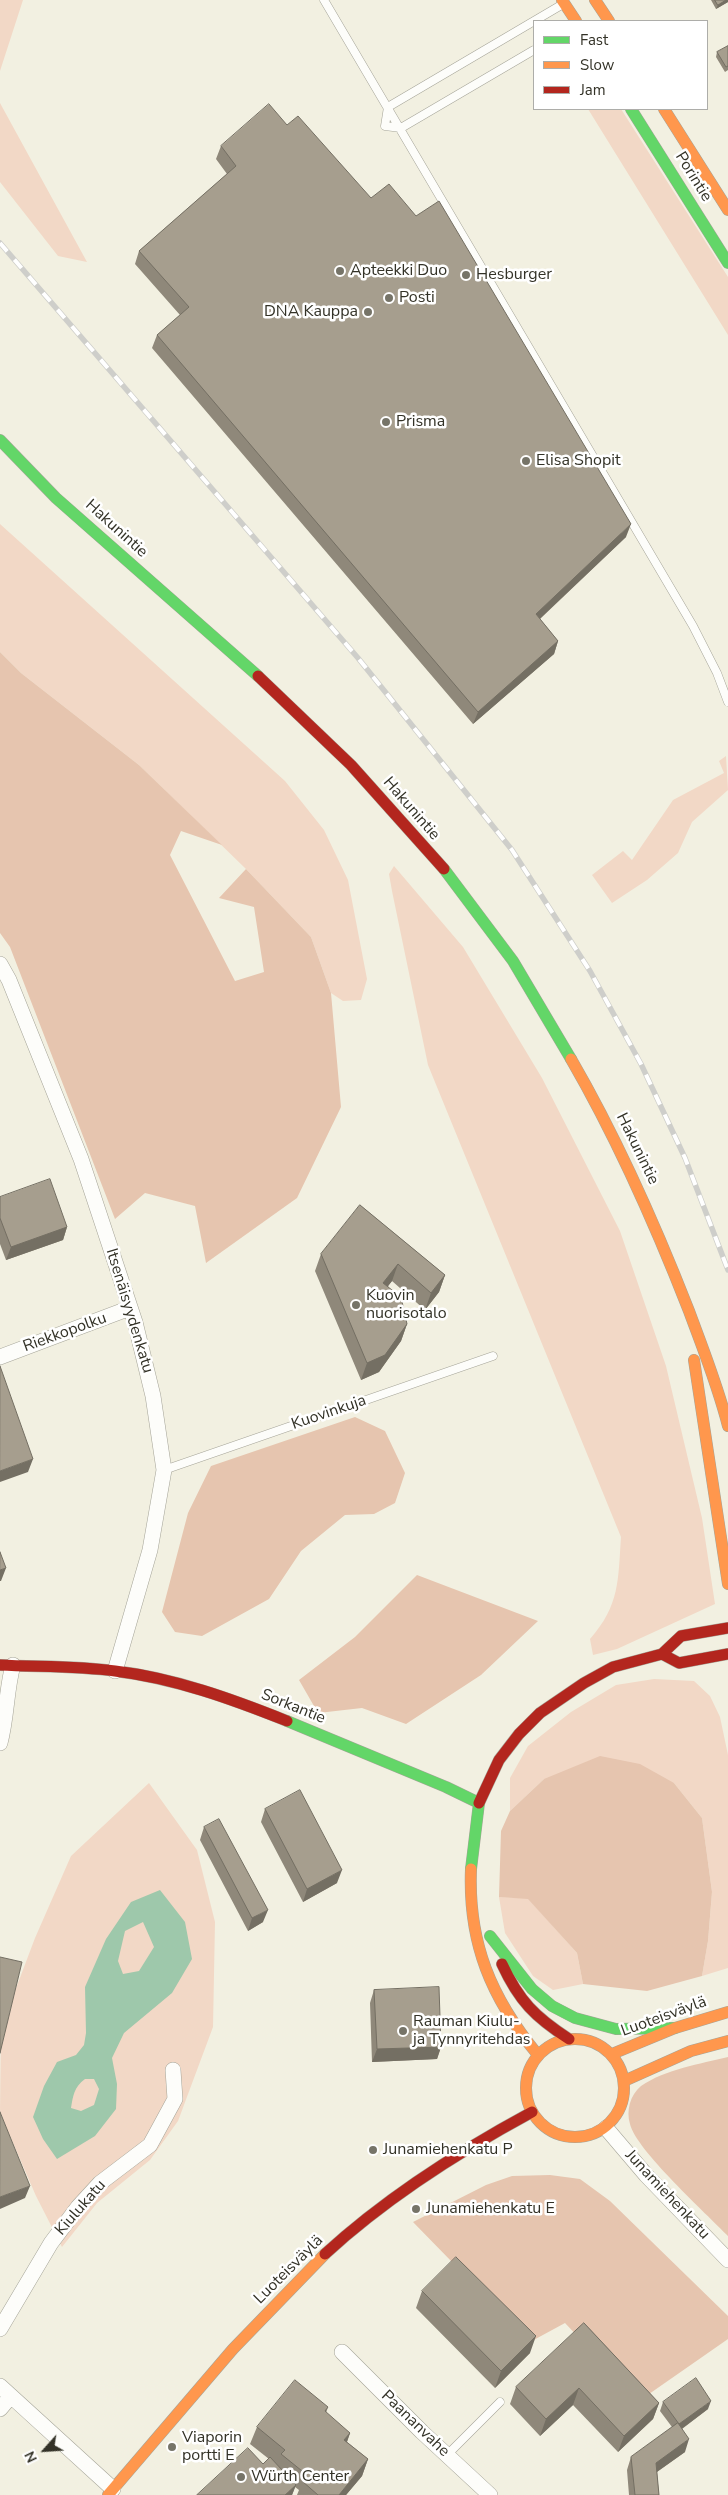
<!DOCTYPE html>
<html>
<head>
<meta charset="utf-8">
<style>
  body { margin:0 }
  #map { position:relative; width:728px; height:2495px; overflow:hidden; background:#f2f0e1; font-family:"Nunito Sans",sans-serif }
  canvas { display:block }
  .legend { position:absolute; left:533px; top:20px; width:175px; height:90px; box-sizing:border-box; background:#fff; border:1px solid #adada9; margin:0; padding:6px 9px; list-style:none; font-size:15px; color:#333227 }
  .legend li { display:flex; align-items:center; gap:10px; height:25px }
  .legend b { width:25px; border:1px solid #adada9 }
  .north { position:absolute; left:20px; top:2425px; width:50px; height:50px; -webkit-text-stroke:4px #fff; paint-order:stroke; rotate:244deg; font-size:14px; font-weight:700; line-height:20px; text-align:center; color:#333227 }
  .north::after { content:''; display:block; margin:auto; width:18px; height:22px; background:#333227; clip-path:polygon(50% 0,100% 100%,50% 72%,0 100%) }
</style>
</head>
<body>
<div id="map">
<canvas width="728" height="2495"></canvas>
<ul class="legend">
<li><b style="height:6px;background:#63d668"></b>Fast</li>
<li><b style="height:6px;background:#ff974d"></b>Slow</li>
<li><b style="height:6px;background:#b3261e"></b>Jam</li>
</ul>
<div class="north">N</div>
</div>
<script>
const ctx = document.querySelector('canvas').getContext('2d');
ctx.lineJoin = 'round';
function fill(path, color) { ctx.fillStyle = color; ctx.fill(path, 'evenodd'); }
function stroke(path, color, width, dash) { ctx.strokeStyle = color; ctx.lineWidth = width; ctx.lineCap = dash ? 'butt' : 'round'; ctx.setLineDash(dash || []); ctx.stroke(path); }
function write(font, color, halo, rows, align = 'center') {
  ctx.font = font + ' "Nunito Sans",sans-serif'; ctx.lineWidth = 5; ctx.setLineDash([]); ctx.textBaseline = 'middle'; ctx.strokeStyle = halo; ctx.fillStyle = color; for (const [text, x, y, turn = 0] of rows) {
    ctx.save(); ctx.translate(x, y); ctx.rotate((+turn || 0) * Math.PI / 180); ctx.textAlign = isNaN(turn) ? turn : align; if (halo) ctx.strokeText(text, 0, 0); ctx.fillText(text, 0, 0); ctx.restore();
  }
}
fill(new Path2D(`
  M0,0H23L0,71Z
  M0,103L87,262L58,256L0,182Z
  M588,109H621L728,277V335Z
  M0,524L285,781L324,830L348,880L367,979L361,1000L343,1001L331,993L311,937L246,869L139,765L21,673L0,652Z
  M726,756L728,790L692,822L678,853L647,880L612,903L592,875L623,851L632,860L673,800L724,773L719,761Z
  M394,866L463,947L542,1078L620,1231L666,1366L702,1518L715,1604L617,1649L593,1655L590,1639C620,1605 618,1580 621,1537L428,1065L392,891L389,874Z
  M654,1679L694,1681L710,1696L720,1717L728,1755V1968L702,1976L708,1941L712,1892L702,1818L674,1783L544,1779L510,1811V1778L528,1746L571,1712L616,1685Z
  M149,1783L197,1850L215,1922L213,2027L178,2121L150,2160L97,2203L62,2247L36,2196L0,2113L1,2028L35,1938L71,1856Z
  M499,1897L528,1898L577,1953L583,1984L553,1990L533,1976L505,1933Z`), '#f2d8c6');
fill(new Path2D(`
  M0,652L21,673L139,765L222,845L181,831L170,855L235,981L264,972L254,907L219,898L246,869L311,937L331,993L341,1107L297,1198L206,1263L195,1206L145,1193L115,1219L10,947L0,933Z
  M355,1417L385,1431L405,1473L395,1503L374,1514L345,1515L301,1551L269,1599L202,1636L175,1632L162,1612L188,1513L211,1466Z
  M417,1575L538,1621L481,1675L406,1724L362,1708L318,1713L299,1680L355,1637Z
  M600,1756L640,1764L674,1783L702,1818L712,1892L708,1941L702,1976L647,1991L583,1984L577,1953L528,1899L499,1897L501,1831L510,1811L544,1779Z
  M728,2057V2236C707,2214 636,2150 630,2124C626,2111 630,2095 641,2086C666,2069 700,2064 728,2057Z
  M550,2175L580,2179L610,2201L728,2316V2339L639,2401L565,2323L530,2342L413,2222L486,2185L512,2176Z`), '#e6c5af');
fill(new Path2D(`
  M160,1890L185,1922L192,1959L172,1993L124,2033L112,2058L117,2084L116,2109L95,2136L57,2159L43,2139L33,2117L44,2086L57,2062L76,2055L84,2045L86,2033L85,1987L106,1939L131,1902ZM143,1922L154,1947L139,1971L123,1974L118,1961L125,1931ZM85,2079H94L99,2089L94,2105L81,2111L71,2108C73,2096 74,2087 85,2079Z`), '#9ec8ab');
const lane = new Path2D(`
  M324,0L693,626L717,673L728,702
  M534,50L401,128L385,126L388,107L563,4
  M164,1470L493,1356
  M447,2455L500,2402`);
const street = new Path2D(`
  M0,964L9,980L81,1159L135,1322L153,1396L164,1470L150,1550L115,1671
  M0,1357L130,1308
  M0,1743C7,1717 6,1691 13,1665
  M606,2128L646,2175L728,2260
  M0,2329L51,2243L78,2207L100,2183L150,2145L175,2099L173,2070
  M342,2352L422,2432L490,2495
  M0,2386L113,2489
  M0,2409L11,2396`);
const fast = new Path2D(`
  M631,109L728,263
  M0,440L56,498L258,676
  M444,869L513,961L571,1059
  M287,1721L446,1787L479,1803L471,1869
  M490,1936L532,1989L552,2006L575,2018L616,2029L675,2028`);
const slow = new Path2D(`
  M562,0L576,21
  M595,0L609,21
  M664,109L728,210
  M571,1059C618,1140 655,1224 689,1311C703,1349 718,1386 728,1426
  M694,1360L728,1584
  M471,1869C468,1943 491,1998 538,2055
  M526 2088a49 49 0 1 1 98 0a49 49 0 1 1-98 0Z
  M612,2054L675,2028L728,2012
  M624,2081L691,2051L728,2041
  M108,2495L233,2349L325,2254`);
const jam = new Path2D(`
  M258,676L351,765L444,869
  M662,1654L679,1663L728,1654
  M0,1665C38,1667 77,1666 115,1671C174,1678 232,1699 287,1721
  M479,1803L499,1760L519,1734L540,1713L584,1683L613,1667L662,1654L681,1636L728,1628
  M502,1964C519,2001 535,2017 569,2039
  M325,2254C387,2197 458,2152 532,2112`);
stroke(lane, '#a5a498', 9);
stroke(street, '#a5a498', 16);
stroke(fast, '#a5a498', 12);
stroke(slow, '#a5a498', 12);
stroke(jam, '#a5a498', 12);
stroke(lane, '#fdfdfa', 8);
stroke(street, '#fdfdfa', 15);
stroke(fast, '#63d668', 11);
stroke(slow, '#ff974d', 11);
stroke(jam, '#b3261e', 11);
const rail = new Path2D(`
  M0,243L358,658L512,850L590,971L641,1064L685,1158L728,1270`);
stroke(rail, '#cececa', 5.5);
stroke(rail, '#fff', 4, [11]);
fill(new Path2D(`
  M711,0H728V2L716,9Z
  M728,46V70L725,72L716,57L717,52Z
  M221,146L626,537L540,619L558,641L554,654L473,724L152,348L157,335L180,315L135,264L139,251L227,174L216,159Z
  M0,1197L67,1227L63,1240L6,1260L0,1244Z
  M360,1205L445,1275L439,1292L425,1310L392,1281L388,1286L407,1324L401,1341L379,1372L361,1380L315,1271L321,1254Z
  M265,1809L337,1883L303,1902L261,1822Z
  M204,1827L263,1922L248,1931L200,1840Z
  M374,1990L441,2047L437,2059L372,2062L370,2003Z
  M422,2291L530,2353L495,2388L416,2308Z
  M584,2323L659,2403L653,2419L618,2452L573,2405L540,2436L510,2404L516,2387Z
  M663,2402L708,2409L682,2429L685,2452L657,2472L659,2495H629L627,2470L631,2457L672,2427L660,2411Z
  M328,2407L326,2413L350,2433L347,2442L368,2459L362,2476L346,2495H297L299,2490L295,2487L292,2495L263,2464L269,2459L250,2444L257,2427Z`), '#8f887a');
fill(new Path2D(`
  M726,0H728V2L716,9L718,5Z
  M631,524L626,537L531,627L536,614Z
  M558,641L554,654L473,724L478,712Z
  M67,1227L63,1240L6,1260L11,1247Z
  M398,1264L392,1281L377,1300L383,1283Z
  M445,1275L439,1292L425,1310L431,1293Z
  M407,1324L401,1341L379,1372L361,1380L367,1363Z
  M33,1459L28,1472L0,1482V1471Z
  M6,1568L1,1581H0V1570Z
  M342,1870L337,1883L303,1902L307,1889Z
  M268,1910L263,1922L248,1931L252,1918Z
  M441,2047L437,2059L372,2062L377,2049Z
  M30,2186L25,2198L0,2209V2197Z
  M536,2336L530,2353L495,2388L501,2371Z
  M579,2388L573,2405L540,2436L546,2419Z
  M711,2401L708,2409L676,2433L679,2424Z
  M659,2403L653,2419L618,2452L624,2436Z
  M350,2433L344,2450V2440Z
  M689,2439L685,2452L651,2476L656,2463Z
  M368,2459L362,2476L346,2495H339Z
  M296,2485L292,2495H285Z`), '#746f63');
const building = new Path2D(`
  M715,0H726L718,5Z
  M728,46V66L726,67L717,52Z
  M269,104L287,125L298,116L371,198L389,184L416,216L439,201L631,524L536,614L558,641L478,712L157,335L189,307L139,251L236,166L221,146Z
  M50,1179L67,1227L11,1247L0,1218V1197Z
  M360,1205L445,1275L431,1293L398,1264L383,1283L401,1297L407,1324L385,1355L367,1363L321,1254Z
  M0,1366L33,1459L0,1471Z
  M0,1552L6,1568L0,1570Z
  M300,1790L342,1870L307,1889L265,1809Z
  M219,1819L268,1910L252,1918L204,1827Z
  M0,1957L22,1962L0,2053Z
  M439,1987L441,2047L377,2049L374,1990Z
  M0,2112L30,2186L0,2197Z
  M456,2257L536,2336L501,2371L422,2291Z
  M584,2323L659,2403L624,2436L579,2388L546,2419L516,2387Z
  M696,2378L711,2401L679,2424L663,2402Z
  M295,2380L328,2407L325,2411L350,2433L344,2440L368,2459L339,2495H318L302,2481L307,2475L281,2454L285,2450L257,2427Z
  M678,2423L689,2439L656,2463L659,2495H635L631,2457Z
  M248,2448L263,2464L270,2457L296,2485L285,2495H197Z`);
fill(building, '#a69e8e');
stroke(building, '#746f63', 1);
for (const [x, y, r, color] of [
  [340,271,5,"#767468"],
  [466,275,5,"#767468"],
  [389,298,5,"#767468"],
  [368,312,5,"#767468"],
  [386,422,5,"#767468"],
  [526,461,5,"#767468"],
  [356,1305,5,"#767468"],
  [403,2031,5,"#767468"],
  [373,2150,5,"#767468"],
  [416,2209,5,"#767468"],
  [172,2447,5,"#767468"],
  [241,2477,5,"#767468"]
]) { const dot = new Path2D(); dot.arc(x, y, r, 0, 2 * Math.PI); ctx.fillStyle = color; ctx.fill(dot); stroke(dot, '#fff', 2); }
write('16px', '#333227', '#fff', [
  ["Porintie",693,177,58],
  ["Hakunintie",116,529,42],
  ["Hakunintie",411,809,49],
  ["Hakunintie",637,1149,64],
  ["Itsenäisyydenkatu",129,1311,73],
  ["Riekkopolku",65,1333,-20],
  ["Kuovinkuja",329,1413,-19],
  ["Sorkantie",293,1707,22],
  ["Luoteisväylä",664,2017,-20],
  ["Junamiehenkatu",667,2195,47],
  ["Kiulukatu",81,2208,-49],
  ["Luoteisväylä",289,2270,-45],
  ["Paananvahe",415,2424,44]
]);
write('16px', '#333227', '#fff', [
  ["Apteekki Duo",350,271],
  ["Hesburger",476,275],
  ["Posti",399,298],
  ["DNA Kauppa",358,312,"right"],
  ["Prisma",396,422],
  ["Elisa Shopit",536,461],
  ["Kuovin",366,1296],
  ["nuorisotalo",366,1314],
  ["Rauman Kiulu-",413,2022],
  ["ja Tynnyritehdas",413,2040],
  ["Junamiehenkatu P",383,2150],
  ["Junamiehenkatu E",426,2209],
  ["Viaporin",182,2438],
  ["portti E",182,2456],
  ["Würth Center",251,2477]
], 'left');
</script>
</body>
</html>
